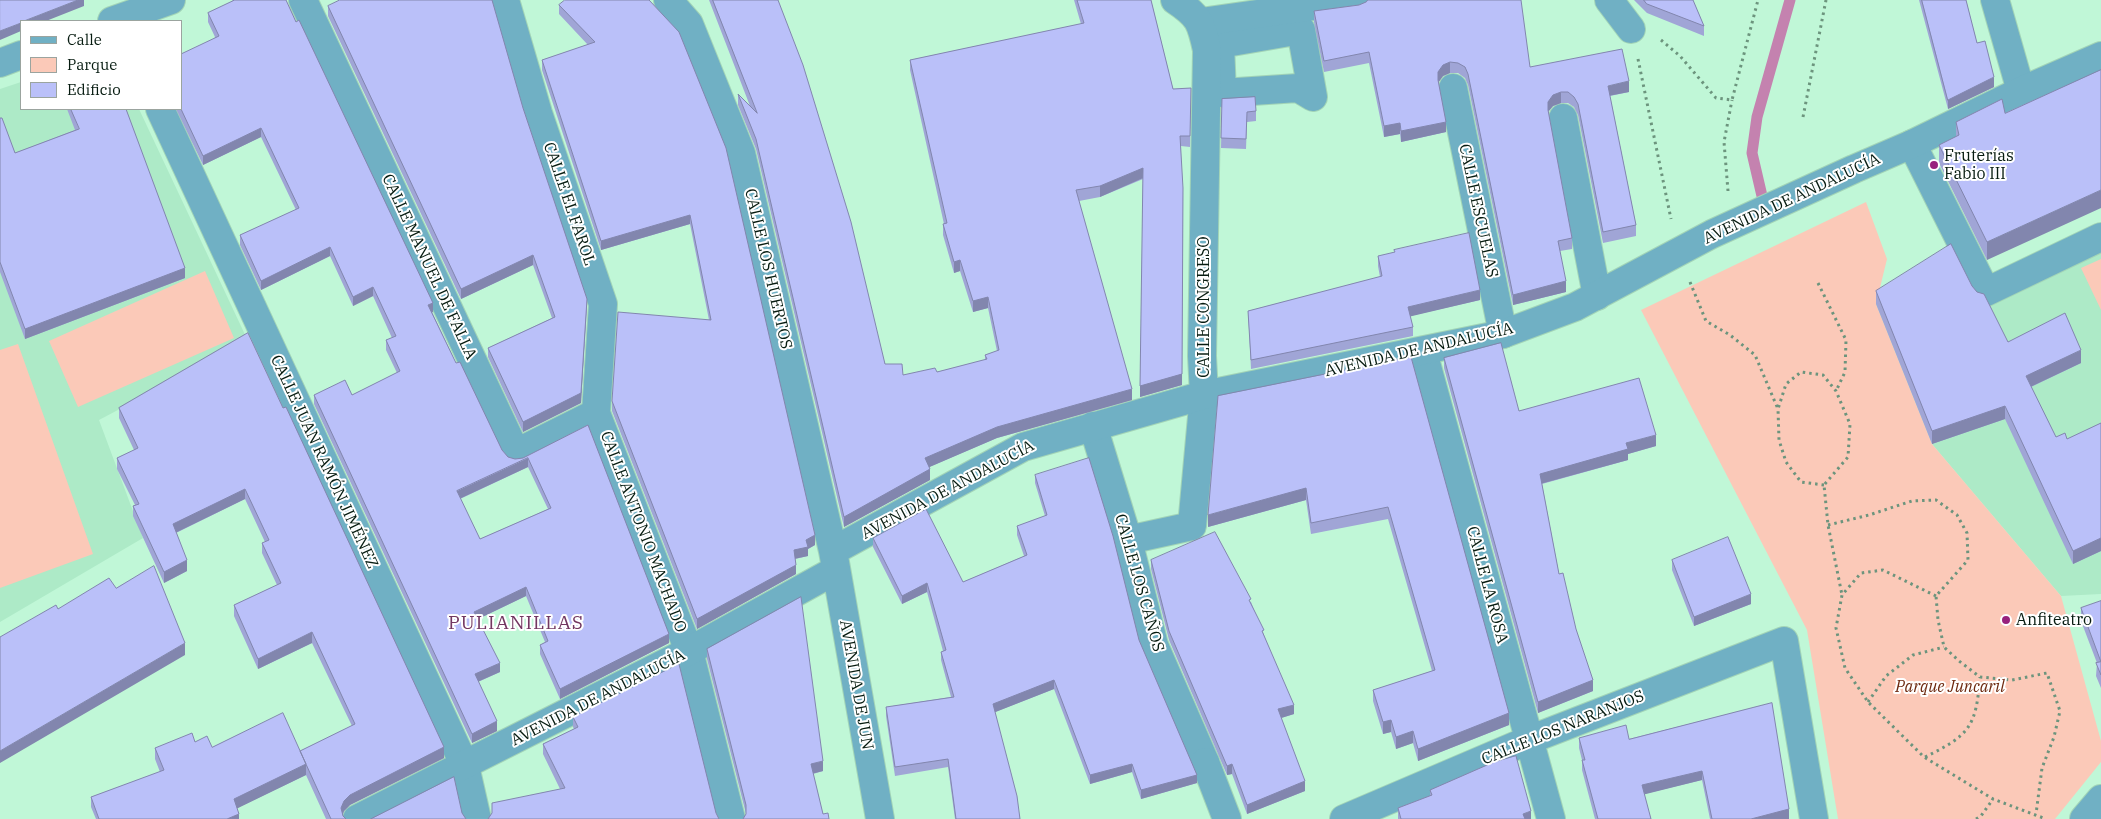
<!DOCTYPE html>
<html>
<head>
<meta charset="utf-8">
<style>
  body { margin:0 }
  #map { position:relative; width:2101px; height:819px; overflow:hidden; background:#c0f7d7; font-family:"IBM Plex Serif",serif }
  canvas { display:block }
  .legend { position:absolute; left:20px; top:20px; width:162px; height:90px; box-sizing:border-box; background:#fff; border:1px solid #9ba49f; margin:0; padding:6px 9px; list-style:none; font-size:15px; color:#061b10 }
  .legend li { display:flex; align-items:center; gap:10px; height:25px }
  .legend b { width:25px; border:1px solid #9ba49f }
</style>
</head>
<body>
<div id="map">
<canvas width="2101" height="819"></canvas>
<ul class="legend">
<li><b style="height:6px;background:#70b0c4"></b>Calle</li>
<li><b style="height:14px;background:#fbc9b8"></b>Parque</li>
<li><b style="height:14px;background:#bac0f9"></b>Edificio</li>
</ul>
</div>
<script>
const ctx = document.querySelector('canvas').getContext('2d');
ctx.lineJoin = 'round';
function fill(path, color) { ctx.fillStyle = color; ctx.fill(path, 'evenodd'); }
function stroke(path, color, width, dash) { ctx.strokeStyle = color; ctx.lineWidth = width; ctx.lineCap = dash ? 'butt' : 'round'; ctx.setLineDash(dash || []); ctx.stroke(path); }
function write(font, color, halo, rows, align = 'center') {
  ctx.font = font + ' "IBM Plex Serif",serif'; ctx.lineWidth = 4; ctx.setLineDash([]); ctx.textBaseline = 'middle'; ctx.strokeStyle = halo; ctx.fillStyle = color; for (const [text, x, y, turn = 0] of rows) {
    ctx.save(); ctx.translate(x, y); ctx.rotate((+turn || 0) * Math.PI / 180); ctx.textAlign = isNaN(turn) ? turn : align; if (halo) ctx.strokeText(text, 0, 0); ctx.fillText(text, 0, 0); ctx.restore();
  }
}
fill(new Path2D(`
  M21,82V109H139L248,341L99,420L143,538L0,622V89Z
  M2101,251V594L2061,596L1932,444L1876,304L1984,307Z`), '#adeac7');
fill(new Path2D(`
  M1866,202L1887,259L1876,304L1932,444L2061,596L2101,741V762L2055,819H1838L1807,630L1641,310Z
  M2101,259V310L2081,268Z
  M205,271L234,338L78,407L49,341Z
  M18,344L93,554L0,588V350Z`), '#fbc9b8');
stroke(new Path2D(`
  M1762,196L1752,153L1757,117L1790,0`), '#c482af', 11);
const pedestrian = new Path2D(`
  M1301,30L1313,97L1298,88L1222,93L1220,44Z
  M1912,144L1986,292L2101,237
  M1093,426L1128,540L1154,645L1205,762
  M1128,540L1192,526L1204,395`);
const minor = new Path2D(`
  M303,0L516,453L596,413
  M505,0L538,113L603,304L596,413L689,651L731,819
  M1609,0L1631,29
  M1995,0L2021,91
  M112,21L171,0
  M1201,22L1357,0
  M0,63L21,55
  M1453,88L1503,334
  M160,109L465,766L477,819
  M1563,118L1597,296
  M1423,352L1551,819
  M1205,762L1227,819
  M1344,819L1529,740L1784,641L1814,819`);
const tertiary = new Path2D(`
  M668,0L689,24L741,153L833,551L880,819
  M1175,0C1199,16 1201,22 1207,50L1202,356L1204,395
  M833,551L1023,447L1204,395L1503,334L1575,307L1712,234L1854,169L1912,144L2021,91L2101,56
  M357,819L689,651L836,570
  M2084,819L2101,799`);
stroke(pedestrian, '#a2d4b7', 30);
stroke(minor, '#a2d4b7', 30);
stroke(tertiary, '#a2d4b7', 30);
stroke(new Path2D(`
  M1661,40L1680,56L1716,98L1732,100L1758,0
  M1638,59L1671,219
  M1803,117L1826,0
  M1728,191L1724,142L1732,100
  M1690,282L1706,321L1730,335L1755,355L1778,409
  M1818,283L1846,340L1845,372L1836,391
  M1824,485L1801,482L1786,462L1779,440L1778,409L1786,384L1801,372L1823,375L1836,391L1850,424L1848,457L1824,485L1828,525L1842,595
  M1828,525L1869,515L1912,501L1936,500L1957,515L1967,533L1968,560L1936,596L1938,620L1944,647L1959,661L1980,677L2012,680L2047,673L2060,711L2054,737L2042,768L2036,814
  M1936,596L1883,570L1861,573L1842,595L1836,628L1845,668L1868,702L1924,757L1993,799L2046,819
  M1868,702L1886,676L1913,655L1944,647
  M1925,757C1970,735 1976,727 1980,677
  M1976,819L1981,816L1993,799`), '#6c947d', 3, [2.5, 4]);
stroke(pedestrian, '#70b0c4', 28);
stroke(minor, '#70b0c4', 28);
stroke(tertiary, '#70b0c4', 28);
fill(new Path2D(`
  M232,0H286L456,363L502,450L508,457L515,459L523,458L588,425L669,643L560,699L540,654V645L545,642L526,596L478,619L500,672L478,682L497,731L472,743L314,404V395H352L397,373L386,350V340L392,338L373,296L353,306L330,256L261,290L240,245V235L296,210L261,137L203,165L176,109H181L215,37L208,22V13L233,1ZM528,467L548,509L480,539L460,499Z
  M649,0L815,545L808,549V556L795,559L796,574L697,629L612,411V401L709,320L690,224L601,250L542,70V60L588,45L559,14V5Z
  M709,0H778L885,364L903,375L937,372L985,360V355L997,351L988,308L973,312L960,271L954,273L943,235V224H944L910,70V60L1081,24L1074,0H1151L1173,89L1191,88L1190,147L1181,146L1182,385L1140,397L1143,179L1100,197L1079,201L1132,400L997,438L929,467L930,480L844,527L756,149L738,105V94L750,106Z
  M1634,0H1693L1704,26V36L1647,13Z
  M1919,0H1966L1977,43L1994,87L1948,109Z
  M1366,2L1530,67L1629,92L1610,96L1636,225V236L1603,243L1578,115L1574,107L1568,103H1561L1553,106L1548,112L1572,238V249L1560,251L1566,292L1513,305L1468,85L1465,78L1458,73H1450L1443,76L1438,83L1446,132L1401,142L1400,134L1384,137L1369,63L1324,72L1314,22V11L1359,5Z
  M328,6L523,108L587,308L581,403L523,432L488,357V348L552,318L533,265L461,299L328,16Z
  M1222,99L1256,111V121L1247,122L1246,149L1221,148Z
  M2002,99L1987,260L1939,163V145L1956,137V122Z
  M67,109H126L185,278L25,339L0,272V118L15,153L75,130Z
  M1378,256L1480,300L1410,316L1413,327V336L1251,369L1248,311L1380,277L1378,266Z
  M1972,286L2008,342L2081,363L2031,387L2056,437L2067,439L2101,423V551L2073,564L2005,419L1932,444L1876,304V291Z
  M248,333L444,758L350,805L344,811L343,814V816L346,819H326L306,775L237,808L239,819H96L91,807V797L160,772L155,759V748L195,742L212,747L300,751L352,726L312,643L258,669L234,616V605L277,585L262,553V543L265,542L245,499L176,533L187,571L164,583L133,516V506L135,505L117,469V458L134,450L119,418V408Z
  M1411,357L1509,725L1418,761L1413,743L1396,749L1391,732L1383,734L1373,701V690L1432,671L1388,519L1311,534L1306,500L1208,527Z
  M1444,358L1519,411L1656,446L1628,454V460L1542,484L1559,574L1576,629L1593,691L1538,713L1444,368Z
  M1035,475L1139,640L1197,783L1141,799L1132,772L1090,784L1054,689L995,712L1020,819H955L948,767L895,776L886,716V707L951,697L941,660V652L943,651L927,592L902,604L873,547V538L963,582L1024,556L1017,535V526L1045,516L1035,483Z
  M1151,560L1251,602L1264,635L1294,714L1281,718L1305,791L1247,814L1232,774L1227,775L1169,640L1151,569Z
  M1672,560L1751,604L1694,626L1672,570Z
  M2101,601V688L2096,676L2097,663L2081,621V608Z
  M707,649L823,771L813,774L823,814H746L707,659Z
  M1772,703L1789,819H1710L1702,780L1644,794L1651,819H1595L1582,770V760L1579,748V738L1629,739Z
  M573,717L716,813L560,789L543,754V744L574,729L573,727Z
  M1430,790L1531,819H1398V808L1430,796Z`), '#a0a5d6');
fill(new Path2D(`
  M78,0H84V6L46,21H24Z
  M21,23V31L0,40V31Z
  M1450,62V73L1443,76L1438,83V72L1443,65Z
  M1994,77V87L1948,109V100Z
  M1629,81V92L1608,96V86Z
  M1561,92V103L1553,106L1548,112V102L1553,95Z
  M1446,122V132L1401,142V131Z
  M1400,123V134L1384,137V126Z
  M261,128V137L203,165V156Z
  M1143,168V178L1100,197V186Z
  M1183,188L1182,385L1140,397V386Z
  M2101,190V208L1987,260V242Z
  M690,215V224L601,250V241Z
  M330,247V256L261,290V281Z
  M533,255V265L461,299V289Z
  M960,260V271L954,273V262Z
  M185,268V278L25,339V329Z
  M1566,281V292L1513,305V295Z
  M373,287V296L353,306V297Z
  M1480,290V300L1408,317V307Z
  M988,297V308L973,312V301Z
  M587,299L581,403L523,432V422Z
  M433,303V312L428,314V305Z
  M2081,350V363L2026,389V376Z
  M1132,389V400L997,438L925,469V458L997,427Z
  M2005,406V419L1932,444V431Z
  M1656,435V446L1628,454V460L1540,484V474L1626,443Z
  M528,458V467L457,500V491Z
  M930,469V480L844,527V517Z
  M1306,488V500L1208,527V515Z
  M245,489V499L173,534V524Z
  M815,535V545L808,549V556L794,559V550L806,540Z
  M2101,538V551L2073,564V551Z
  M187,560V571L164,583V572Z
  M796,565V574L697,629V619Z
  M927,583V592L902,604V596Z
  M526,587V596L474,621V612Z
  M1751,594V604L1694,626V617Z
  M312,632V643L258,669V659Z
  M669,634V643L560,699V689Z
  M185,643V655L0,763V751Z
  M500,663V672L475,683V674Z
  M1054,680V689L993,713V704Z
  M1593,680V691L1538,713V702Z
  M1294,705V714L1278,719V709Z
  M1509,713V725L1418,761V749Z
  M1391,720V732L1383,734V722Z
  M497,721V731L472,743V734Z
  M1413,731V743L1396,749V737Z
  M444,747V758L350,805L344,811L341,819V808L344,801L350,795Z
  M823,761V771L811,774V764Z
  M306,764V775L234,810V799Z
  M1132,764V772L1090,784V775Z
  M1232,764V774L1227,775V766Z
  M1702,771V780L1642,795V785Z
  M1197,775V783L1141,799V790Z
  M1305,781V791L1247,814V805Z
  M1789,809V819H1751Z
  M1531,811V819H1523V814Z
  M239,814V819H227Z`), '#8286ae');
const building = new Path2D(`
  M0,0H78L24,21H21V23L0,31Z
  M235,0H286L296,22L299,20L433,303L428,305L456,363L460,362L502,450L508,457L515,459L523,458L588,425L669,634L560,689L540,645L548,641L526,587L474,612L500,663L475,674L497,721L472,734L314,395L345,380L352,395L400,371L386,340L396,336L373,287L353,297L330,247L261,281L240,235L299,208L261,128L203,156L181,109V54L219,36L208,13ZM528,458L551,508L480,539L457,491Z
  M340,0H492L523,108L587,299L581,393L523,422L488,348L555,317L533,255L461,289L328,6Z
  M565,0H649L679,32L726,148L815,535L806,540L808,547L794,550L796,565L697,619L612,401L618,312L711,320L690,215L601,241L542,60L595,42L559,5Z
  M713,0H778L803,65L851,222L885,364H902L903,375L935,368L937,372L987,359L985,355L999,350L988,297L973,301L960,260L954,262L943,224L947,223L910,60L1084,23L1077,0H1151L1173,89L1191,88L1190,136H1180L1183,188L1182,374L1140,386L1143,168L1100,186L1076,190L1132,389L997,427L925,458L930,469L844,517L756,139L738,94L757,113Z
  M1368,0H1521L1530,67L1622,49L1629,81L1608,86L1636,225L1603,232L1578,104L1574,97L1568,92H1561L1553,95L1548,102V110L1572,238L1558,241L1566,281L1513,295L1468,74L1465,67L1458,63L1450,62L1443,65L1438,72V80L1446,122L1401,131L1400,123L1384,126L1369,52L1324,61L1314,11L1359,5L1366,2Z
  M1644,0H1693L1704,26L1647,4Z
  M1922,0H1966L1977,43L1985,41L1994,77L1948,100Z
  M2101,70V190L1987,242L1939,145L1959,135L1956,122L2002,99L2005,113Z
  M1255,97L1256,111L1247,112L1246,139L1221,138L1222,99Z
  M71,109H126L185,268L25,329L0,262V118H2L15,153L79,129Z
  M1469,233L1480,290L1408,307L1413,327L1251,360L1248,311L1382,276L1378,256L1395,252L1394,250Z
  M1951,244L1972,286L1977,292L1984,294L2008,342L2065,313L2081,350L2026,376L2056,437L2065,433L2067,439L2101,423V538L2073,551L2005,406L1932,431L1876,291Z
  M248,333L283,408L286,407L444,747L350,795L344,801L341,808L343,816L346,819H331L300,751L355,724L312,632L258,659L234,605L281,583L262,543L269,540L245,489L173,524L187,560L164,572L133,506L139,504L117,458L138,448L119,408Z
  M1501,343L1519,411L1639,378L1656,435L1626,443L1628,449L1540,474L1559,574L1563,573L1576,629L1593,680L1538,702L1444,358Z
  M1411,357L1509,713L1418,749L1413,731L1396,737L1391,720L1383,722L1373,690L1435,670L1388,507L1311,523L1306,488L1208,515L1218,396Z
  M1089,458L1113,536L1139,640L1197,775L1141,790L1132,764L1090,775L1054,680L993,704L1017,796L1020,819H956L948,759L895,767L886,707L954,697L941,652L946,650L927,583L902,596L873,538L926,509L963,582L1027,555L1017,526L1047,515L1035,475Z
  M1215,532L1251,599L1249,600L1264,630L1262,631L1294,705L1278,709L1305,781L1247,805L1232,764L1227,766L1169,631L1151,560Z
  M1728,537L1751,594L1694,617L1672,560Z
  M154,566L185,643L0,751V637L56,605L58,609L109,578L116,588Z
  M801,597L823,761L811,764L823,814L828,813L829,819H743L746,814V805L707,649Z
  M2101,601V662L2081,608Z
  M2101,662V675L2096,663Z
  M679,664L716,813L719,819H488L492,813V803L565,788L543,744L578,727L573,717Z
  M1772,703L1789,809L1751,819H1712L1702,771L1642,785L1651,819H1598L1582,760H1585L1579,738L1626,725L1629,739Z
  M283,713L306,764L234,799L239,814L227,819H99L91,797L164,770L155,748L192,733L195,742L207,736L212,747Z
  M1516,756L1531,811L1523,814L1525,819H1401L1398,808L1432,795L1430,790L1494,762Z
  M454,777L462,813L466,819H371Z`);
fill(building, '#bac0f9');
stroke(building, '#8286ae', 1);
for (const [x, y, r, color] of [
  [1934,165,5,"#98217d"],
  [2006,620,5,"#98217d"]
]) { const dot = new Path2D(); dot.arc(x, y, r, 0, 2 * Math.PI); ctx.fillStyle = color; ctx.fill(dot); stroke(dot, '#fff', 2); }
write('16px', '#061b10', '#fff', [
  ["Fruterías",1944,156],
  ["Fabio III",1944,174],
  ["Anfiteatro",2016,620]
], 'left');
write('16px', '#061b10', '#fff', [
  ["AVENIDA DE ANDALUCÍA",1792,199,-25],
  ["CALLE EL FAROL",569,204,71],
  ["CALLE ESCUELAS",1478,211,78],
  ["CALLE MANUEL DE FALLA",429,267,65],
  ["CALLE LOS HUERTOS",768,269,77],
  ["CALLE CONGRESO",1204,307,-90],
  ["AVENIDA DE ANDALUCÍA",1419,350,-13],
  ["CALLE JUAN RAMÓN JIMÉNEZ",324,462,65],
  ["AVENIDA DE ANDALUCÍA",948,490,-28],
  ["CALLE ANTONIO MACHADO",643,532,69],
  ["CALLE LOS CAÑOS",1139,583,74],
  ["CALLE LA ROSA",1487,585,75],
  ["AVENIDA DE JUN",856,685,80],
  ["AVENIDA DE ANDALUCÍA",598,698,-27],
  ["CALLE LOS NARANJOS",1563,728,-22]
]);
write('italic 16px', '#6e2a10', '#fff', [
  ["Parque Juncaril",1950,687]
]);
ctx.letterSpacing = '1px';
write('19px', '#723761', '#fff', [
  ["PULIANILLAS",516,624]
]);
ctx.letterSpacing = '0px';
</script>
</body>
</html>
